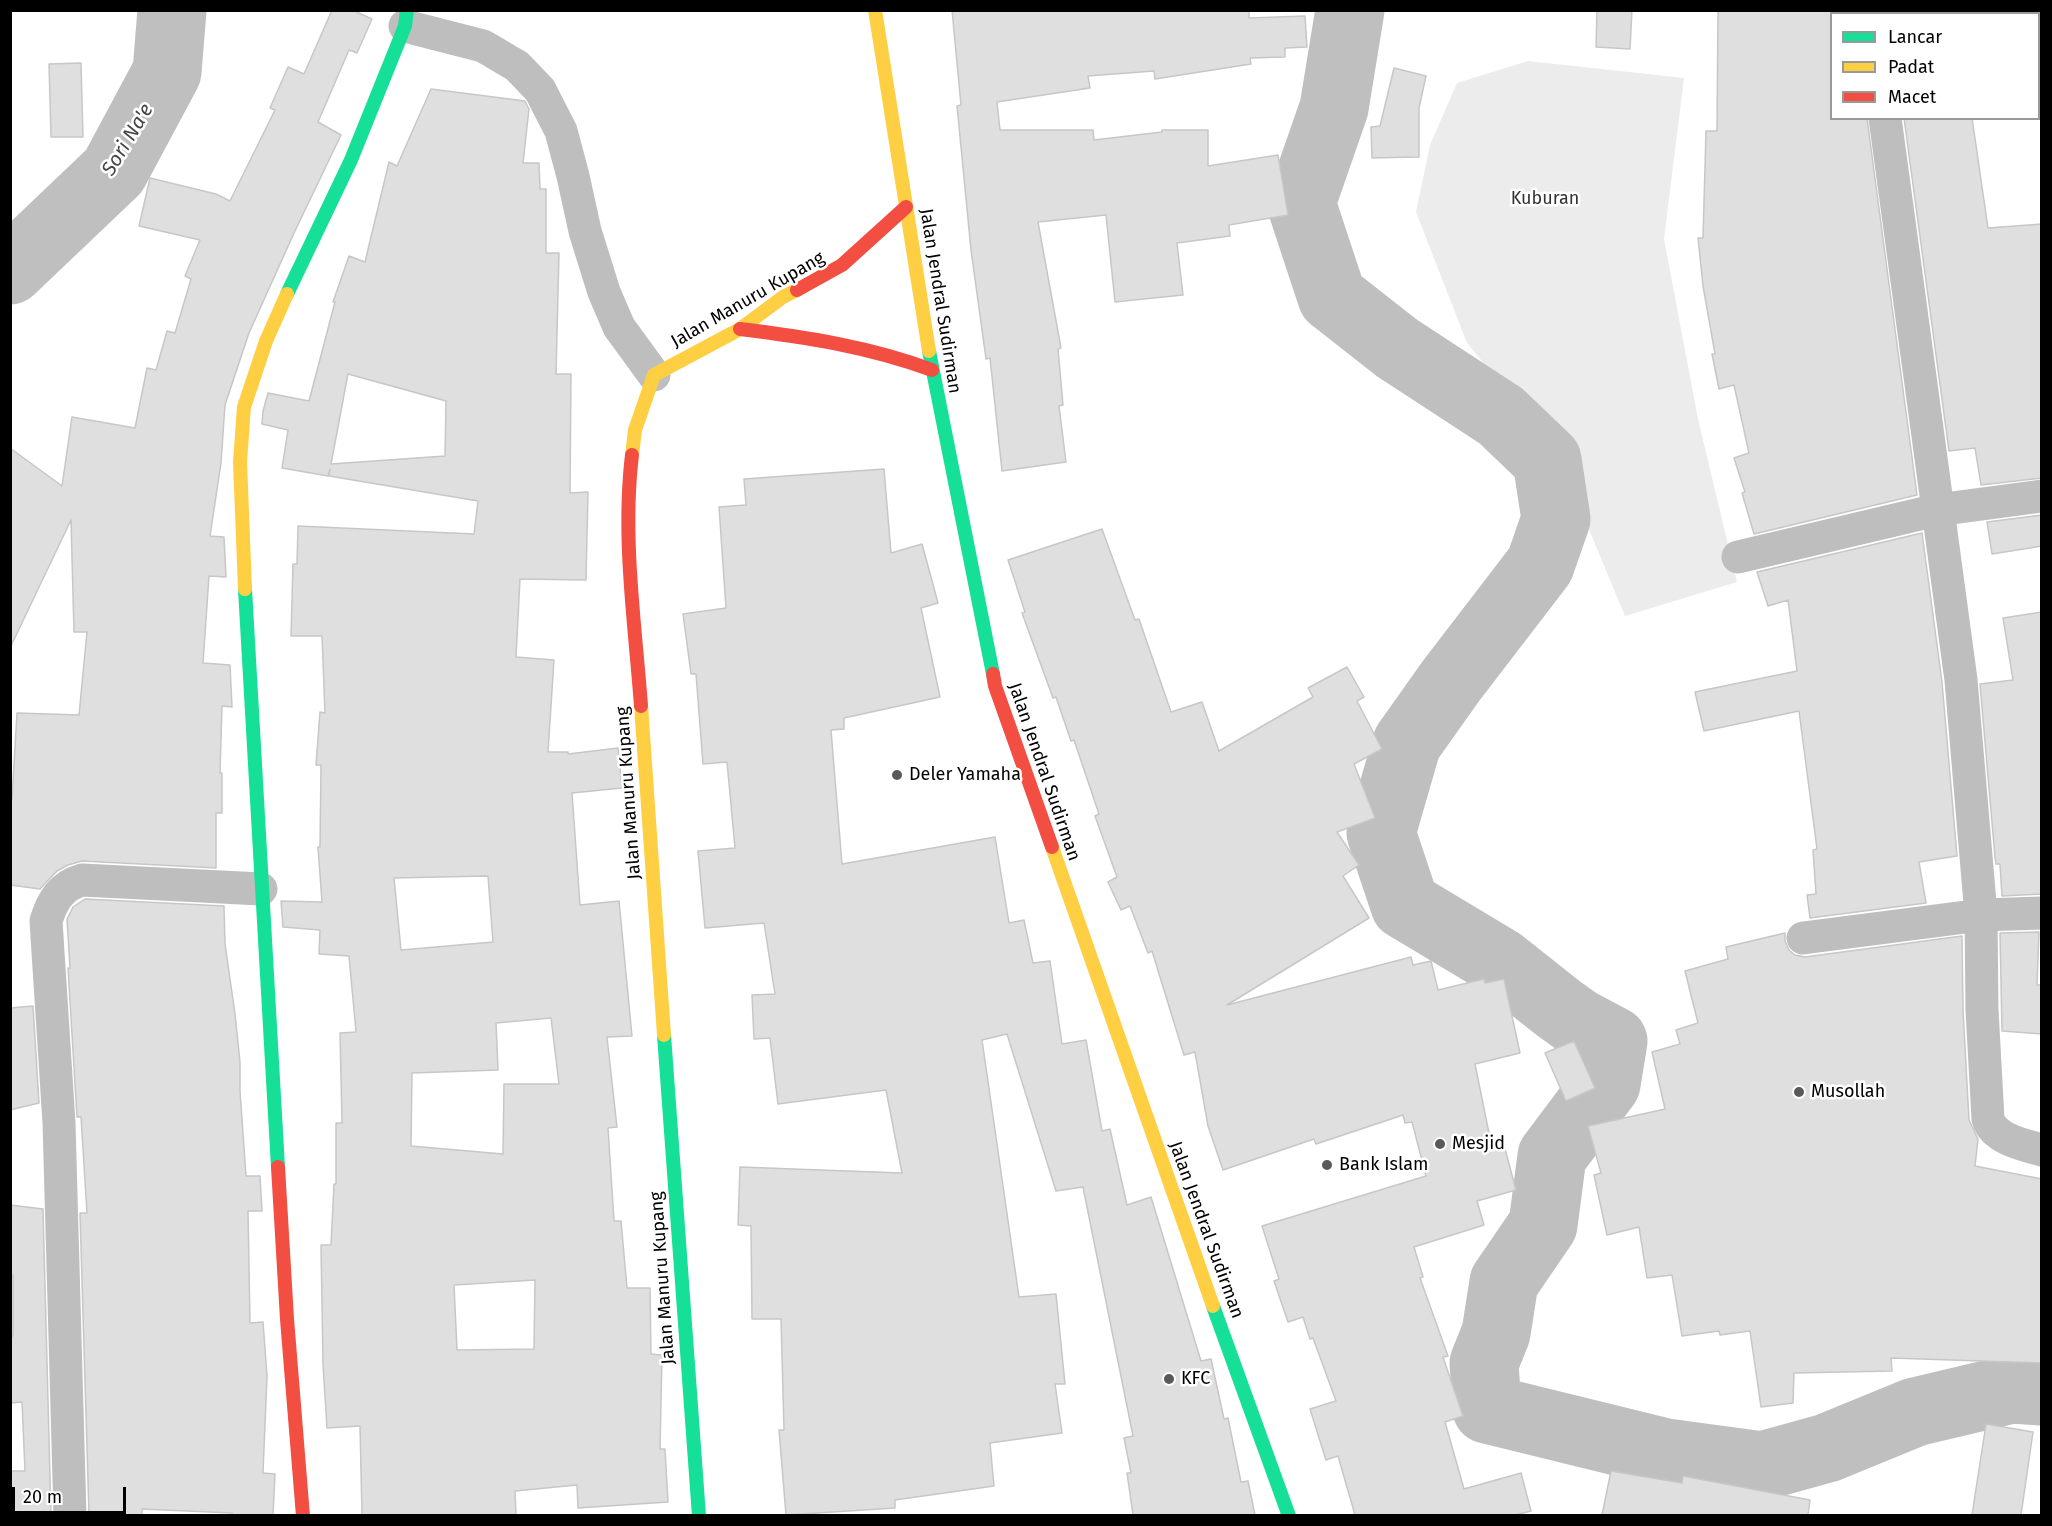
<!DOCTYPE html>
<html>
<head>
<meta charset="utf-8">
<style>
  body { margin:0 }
  #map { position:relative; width:2052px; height:1526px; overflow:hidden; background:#fff; font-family:"Fira Sans",sans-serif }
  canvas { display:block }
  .frame { position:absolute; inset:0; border:12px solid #000; pointer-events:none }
  .legend { position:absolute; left:1830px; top:12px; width:210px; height:108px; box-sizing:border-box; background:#fff; border:2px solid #999; margin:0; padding:8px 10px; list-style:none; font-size:18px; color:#000 }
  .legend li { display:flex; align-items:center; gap:12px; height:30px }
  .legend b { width:30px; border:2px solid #999 }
  .scale { position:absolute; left:12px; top:1487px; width:114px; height:27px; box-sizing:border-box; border:3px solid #000; border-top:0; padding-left:8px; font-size:18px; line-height:21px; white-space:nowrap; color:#000; -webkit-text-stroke:4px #fff; paint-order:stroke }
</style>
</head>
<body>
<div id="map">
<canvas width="2052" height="1526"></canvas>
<div class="frame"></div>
<ul class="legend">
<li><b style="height:8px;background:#16e098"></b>Lancar</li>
<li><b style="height:8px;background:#ffcf43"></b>Padat</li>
<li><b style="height:8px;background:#f24e42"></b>Macet</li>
</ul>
<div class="scale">20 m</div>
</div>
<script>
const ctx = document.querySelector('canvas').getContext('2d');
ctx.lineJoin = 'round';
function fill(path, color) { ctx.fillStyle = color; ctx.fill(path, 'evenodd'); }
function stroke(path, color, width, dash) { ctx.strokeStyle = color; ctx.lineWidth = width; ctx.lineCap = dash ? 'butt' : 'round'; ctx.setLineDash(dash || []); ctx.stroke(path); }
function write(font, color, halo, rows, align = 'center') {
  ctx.font = font + ' "Fira Sans",sans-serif'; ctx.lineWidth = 5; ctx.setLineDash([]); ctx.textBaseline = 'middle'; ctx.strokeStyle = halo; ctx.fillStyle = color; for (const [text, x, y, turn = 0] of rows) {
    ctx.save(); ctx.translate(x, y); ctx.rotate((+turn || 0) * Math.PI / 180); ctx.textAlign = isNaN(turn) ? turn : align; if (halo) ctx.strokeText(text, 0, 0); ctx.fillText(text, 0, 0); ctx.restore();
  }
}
fill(new Path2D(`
  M1528,61L1684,78L1664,239L1698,419L1737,582L1625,616L1583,515L1537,428L1467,343L1416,212L1430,145L1457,83Z`), '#ececec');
stroke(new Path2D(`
  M1350,10L1334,108L1301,203L1332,297L1397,348L1501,416L1547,460L1556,519L1540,565L1451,681L1407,743L1381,833L1405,905L1500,962L1558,1008L1579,1023L1613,1041L1606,1084L1552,1156L1543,1225L1504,1282L1496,1333L1484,1363L1487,1409L1666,1453L1762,1466L1827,1448L1915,1412L2012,1389L2042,1391
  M10,270L114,171L167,72L172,10`), '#bfbfbf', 69);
const building = new Path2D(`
  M332,10H352L372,19L357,53L349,50L318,122L341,135L294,233L249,333L225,405L221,463L210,536L224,537L226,577L209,576L203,663L230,665L232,707L222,706L220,773H222V813H216V868L82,861L68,865L57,871L40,889L10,885V799H12L17,713L79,715L87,632H74L71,520L10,648V448L62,486L72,417L135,428L147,368L156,370L167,331L175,333L191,279L185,276L200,240L139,226L150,178L216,194L230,201L275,110L270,108L288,67L304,74Z
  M952,10H1249V18L1305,16L1307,47L1285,48V57L1250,58L1251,64L1155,79L1154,71L1088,76L1090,88L997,102L1000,130H1093L1094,140L1162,132V130H1208V166L1278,155L1288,215L1229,225L1230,236L1177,243L1183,295L1115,302L1106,215L1038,222L1061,348L1058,349L1063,405L1059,406L1066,462L1002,471L990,358L986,359L971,250L957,106L961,105Z
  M1597,10H1632L1630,49L1596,47Z
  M1718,10H1832V118H1867L1917,495L1754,534L1742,493L1745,492L1734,458L1749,453L1734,385L1719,389L1712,354H1715L1703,286L1698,238H1703L1706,131H1717Z
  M81,63L83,137H51L49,64Z
  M1394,68L1426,76L1419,108V157L1372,158L1371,127L1380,126Z
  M431,89L525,101L529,109L523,163H539L540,189H546V253H559L556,374H571L570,493L588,492L586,580L520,579L516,657L554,660L548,752H568V754L618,748L622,788L572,793L580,905L619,901L632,1036L607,1037L617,1127L608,1128L614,1221H621L627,1288H650L651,1354L662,1355L660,1449H665L668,1502L578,1508L577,1485L515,1491L516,1515H362L360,1426L327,1428L323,1365L321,1245H331L334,1184H336V1123H342L340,1033L356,1032L349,956L319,954L320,930L283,927L281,901L322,902L318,847H320L321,765H316L320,712L325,713L322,636H291L293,564H297L298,526L474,534L478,501L329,476L330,469L328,476L282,468L288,430L262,424L263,411L268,393L309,401L335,302H333L349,256L365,262L389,162L397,166ZM348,374L446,401L445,456L331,464ZM488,876L493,942L401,950L394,878ZM551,1018L559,1084H504L503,1154L411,1146L412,1073L498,1070L496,1023ZM535,1280L534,1349L457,1350L454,1285Z
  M1904,118H1972L1988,228L2042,224V478L1981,485L1975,448L1949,451Z
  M884,469L891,553L922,544L938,603L921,608L940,697L844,718V729L831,730L842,864L995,837L1009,923L1024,920L1033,963L1050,961L1062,1044L1086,1040L1102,1131L1110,1129L1127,1205L1151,1197L1201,1361L1211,1359L1224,1419L1228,1418L1241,1482L1248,1481L1255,1515H1133L1127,1473H1131L1124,1438L1133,1436L1083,1187L1056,1191L1007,1034L982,1040L1019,1297L1056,1294L1065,1384H1055L1062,1433L990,1443L994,1486L895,1500V1508L786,1515L779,1430H784L781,1319H752L751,1226L738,1225L740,1167L902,1173L886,1090L778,1104L770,1038L754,1039L752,995L775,994L764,923L705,928L698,851L735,848L727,762L703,764L696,674H691L683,614L726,608L719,507L746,505L744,479Z
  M2042,515V546L1992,554L1987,522Z
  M1102,529L1135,620L1139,619L1171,712L1202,702L1219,751L1313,697L1308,688L1347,667L1364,697L1357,701L1382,749L1354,764L1375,818L1337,832L1359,865L1343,876L1369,918L1227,1005L1411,957L1413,965L1431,961L1438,990L1484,979L1485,983L1504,979L1520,1053L1475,1064L1492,1148L1504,1145L1516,1190L1477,1201L1484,1225L1414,1247L1423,1277L1420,1278L1448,1356L1443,1357L1463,1416L1445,1422L1464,1489L1521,1473L1531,1511L1515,1515H1355L1338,1456L1326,1460L1310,1409L1336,1401L1313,1338L1310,1339L1303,1317L1288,1322L1274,1281L1279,1279L1262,1226L1426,1176L1412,1122L1405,1123L1403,1115L1316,1144L1314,1139L1223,1170L1208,1126L1195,1052L1184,1055L1152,951L1148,953L1130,906L1121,910L1108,882L1117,877L1095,816L1099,814L1074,740L1071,741L1056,697L1053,698L1022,613L1025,612L1008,560Z
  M1922,533L1942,682L1957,856L1919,862L1926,903L1810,918L1807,895L1816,894L1813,850L1817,849L1799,711L1704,731L1695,692L1797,671L1788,600L1768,606L1757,572Z
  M2042,612V894L2002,896L2000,864H1996L1995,857L1980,684L2013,680L2003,618Z
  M85,899L224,906L225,944L235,1014L240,1062V1091L246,1176H260L262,1211H248L250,1323L263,1322L267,1376L263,1473L275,1474L273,1515H232V1513L142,1509V1515H89L80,1213H87L81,1117H77L68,968H70L67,919L73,907Z
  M2039,932L2037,985H2042V1034L2002,1031L2000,933Z
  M1785,933V941L1789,950L1795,955L1805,957L1962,936L1963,1010L1969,1120L1978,1139L1975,1166L2042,1179V1363L1891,1358L1892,1371L1794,1373L1793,1403L1761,1407L1750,1331L1720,1335L1719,1331L1682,1336L1672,1275L1647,1278L1639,1227L1607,1235L1594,1175L1601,1173L1588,1126L1665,1109L1652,1052L1680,1044L1676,1030L1698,1023L1685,971L1728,959L1726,947Z
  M33,1006L39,1103L10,1110V1008Z
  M1574,1041L1595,1088L1566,1101L1545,1053Z
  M10,1205L43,1209L51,1515H10V1471H25L22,1402L11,1403L10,1336H13V1275L10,1274Z
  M1986,1424L2033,1432L2021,1515H1972Z
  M1611,1471L1682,1483L1683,1476L1810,1500L1808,1515H1602Z`);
fill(building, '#dfdfdf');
stroke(building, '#c7c7c7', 1.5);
stroke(new Path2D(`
  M1872,10V14
  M405,26L483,46L517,66L540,90L561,131L573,176L585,231L604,292L619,327L654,375
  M1885,118L1961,680L1981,915L1982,1010L1988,1119C1994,1139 2024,1145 2042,1150
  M1738,557L1937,510L2042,496
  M1803,938L1981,915L2042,913
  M70,1516L59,1123L46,921C52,901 61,886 82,880L261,889`), '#bebebe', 33);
stroke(new Path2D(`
  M287,294L351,160L405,26L407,10
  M929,351L993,674
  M245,589L278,1167
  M664,1035L699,1516
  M1213,1306L1289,1516`), '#16e098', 14);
stroke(new Path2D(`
  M875,10L929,351
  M632,455L635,430L654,375L740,329L783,297L797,290
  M245,589L240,462L244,407L266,341L287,294
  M641,706L664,1035
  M1052,847L1213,1306`), '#ffcf43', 14);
stroke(new Path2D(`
  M797,290L842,265L906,207
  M740,329C806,337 870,347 932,370
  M632,455C622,537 635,624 641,706
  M993,674L995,686L1052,847
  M278,1167L287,1319L303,1516`), '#f24e42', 14);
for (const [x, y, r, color] of [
  [897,775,6,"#595959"],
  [1799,1092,6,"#595959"],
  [1440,1144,6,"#595959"],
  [1327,1165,6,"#595959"],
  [1169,1379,6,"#595959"]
]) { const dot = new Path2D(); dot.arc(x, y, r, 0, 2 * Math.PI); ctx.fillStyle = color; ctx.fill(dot); stroke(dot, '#fff', 2); }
write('18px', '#333', '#fff', [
  ["Kuburan",1545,199]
]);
write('18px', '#000', '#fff', [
  ["Jalan Manuru Kupang",748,300,-30],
  ["Jalan Jendral Sudirman",940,301,81],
  ["Jalan Jendral Sudirman",1044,772,71],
  ["Jalan Manuru Kupang",629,793,-94],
  ["Jalan Jendral Sudirman",1206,1230,70],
  ["Jalan Manuru Kupang",663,1278,-94]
]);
write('18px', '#000', '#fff', [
  ["Deler Yamaha",909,775],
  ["Musollah",1811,1092],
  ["Mesjid",1452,1144],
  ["Bank Islam",1339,1165],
  ["KFC",1181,1379]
], 'left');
write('italic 20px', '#444', '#fff', [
  ["Sori Na'e",128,140,-59]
]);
</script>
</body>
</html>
